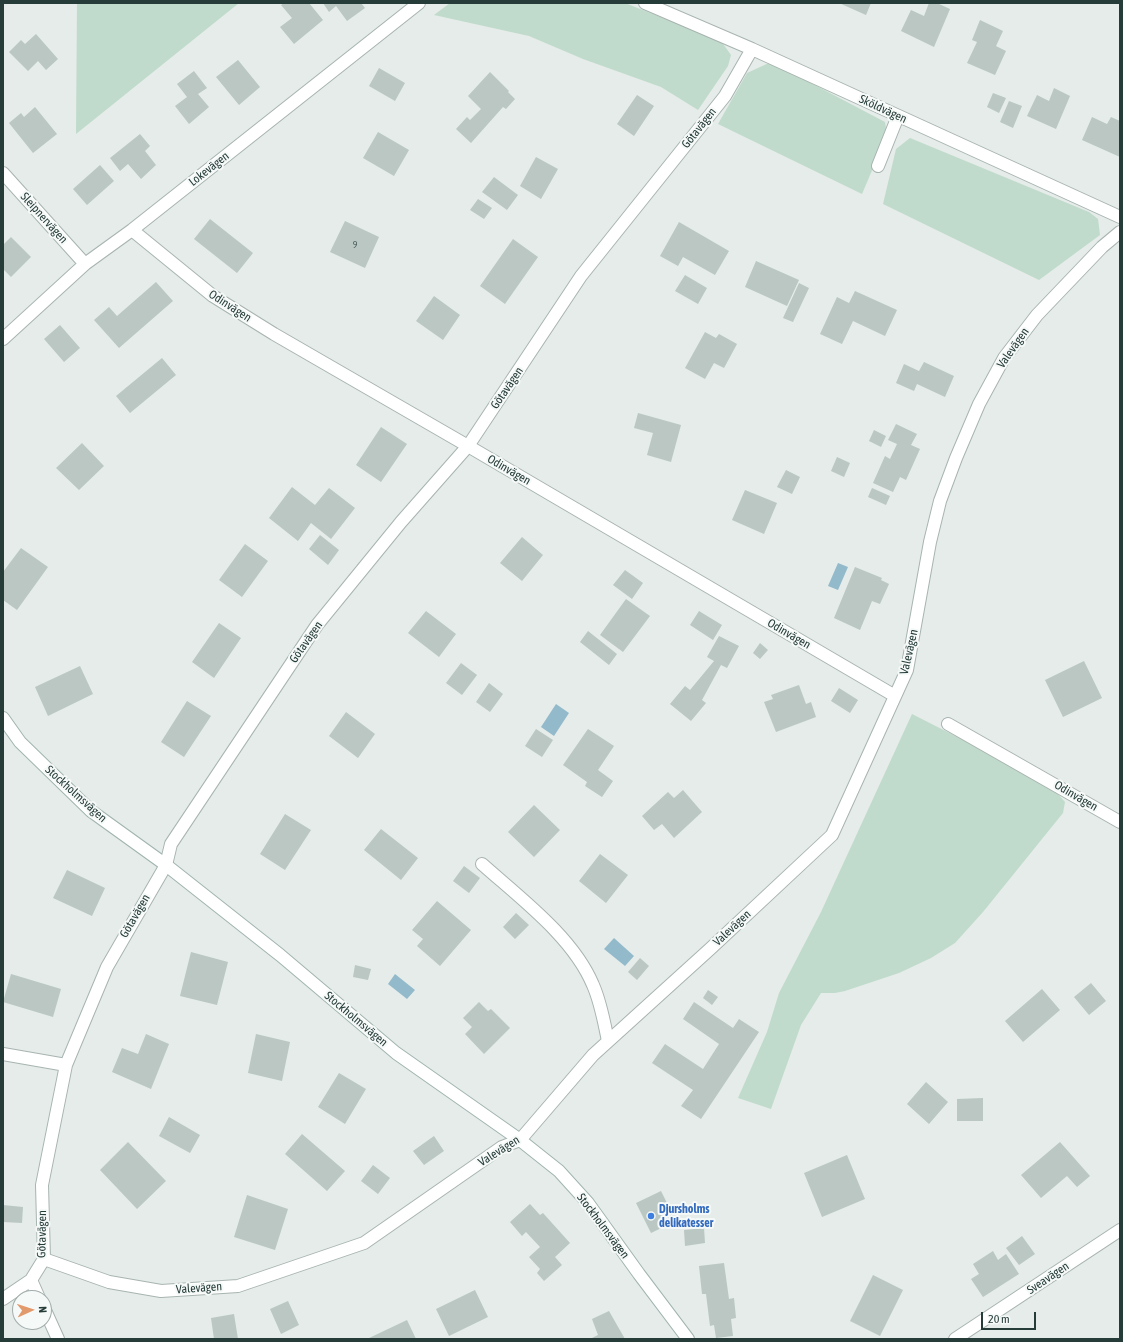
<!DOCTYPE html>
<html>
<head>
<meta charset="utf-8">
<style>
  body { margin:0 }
  #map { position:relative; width:1123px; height:1342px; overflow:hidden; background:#e5ecea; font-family:"Asap Condensed",sans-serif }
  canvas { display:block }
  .frame { position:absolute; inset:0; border:4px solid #263c39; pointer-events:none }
  .north { position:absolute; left:12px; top:1290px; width:40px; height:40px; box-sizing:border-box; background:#f5f9f8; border:1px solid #a2adac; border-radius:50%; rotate:87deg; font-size:11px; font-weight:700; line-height:16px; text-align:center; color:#263c39 }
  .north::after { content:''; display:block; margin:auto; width:14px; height:18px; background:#e29a6d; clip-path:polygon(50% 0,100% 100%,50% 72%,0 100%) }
  .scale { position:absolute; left:981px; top:1312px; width:55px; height:18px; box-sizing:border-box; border:2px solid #263c39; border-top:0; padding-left:5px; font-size:12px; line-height:14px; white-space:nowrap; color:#263c39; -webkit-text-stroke:3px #f5f9f8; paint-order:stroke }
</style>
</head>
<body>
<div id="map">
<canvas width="1123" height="1342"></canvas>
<div class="frame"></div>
<div class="north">N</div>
<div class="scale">20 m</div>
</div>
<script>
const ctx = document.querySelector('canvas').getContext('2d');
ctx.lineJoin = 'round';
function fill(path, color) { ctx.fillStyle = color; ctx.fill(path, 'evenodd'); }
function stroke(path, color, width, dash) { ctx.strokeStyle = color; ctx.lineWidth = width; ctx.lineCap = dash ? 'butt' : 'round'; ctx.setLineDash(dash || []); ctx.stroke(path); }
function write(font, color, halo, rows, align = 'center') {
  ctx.font = font + ' "Asap Condensed",sans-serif'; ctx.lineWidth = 4; ctx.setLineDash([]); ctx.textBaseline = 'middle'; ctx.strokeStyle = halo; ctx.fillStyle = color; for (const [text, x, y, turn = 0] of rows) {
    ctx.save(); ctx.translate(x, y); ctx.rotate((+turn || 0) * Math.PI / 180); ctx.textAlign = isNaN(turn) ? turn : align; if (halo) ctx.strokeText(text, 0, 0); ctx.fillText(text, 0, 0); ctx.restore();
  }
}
fill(new Path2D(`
  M77,3H239L76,134Z
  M450,3H625L721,41L731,55L728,66L698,110L661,87L583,59L529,36L434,15Z
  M771,62L885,122L887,135L862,194L718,124L747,73Z
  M910,138L1089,212L1098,219L1100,235L1039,280L883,204L896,149Z
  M912,714L973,745L1057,793L1065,802L1063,813L983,912L955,943L931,958L899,973L845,991L835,993H821L801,1025L771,1109L738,1098L767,1032L779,993L821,912Z`), '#c0dbcb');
fill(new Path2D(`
  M838,563L848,567L838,590L828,586Z
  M556,704L569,713L554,736L541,727Z
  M614,938L634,956L625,966L604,949Z
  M395,974L415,990L407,999L388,984Z`), '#93bacb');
fill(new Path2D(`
  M284,3H309L323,20L294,44L280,27L292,18L281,5Z
  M323,3H361L365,8L347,21L336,6L329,12Z
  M839,3H871L866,15Z
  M929,3H937L950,9L934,47L901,31L911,10L924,16Z
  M980,20L1003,31L996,46L1006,51L995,75L967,63L977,42L972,40Z
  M36,34L58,59L46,70L38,61L28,71L9,52L21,40L25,44Z
  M238,60L260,87L239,105L216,77Z
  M379,68L405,83L395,101L369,86Z
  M194,71L207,88L198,94L209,107L189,124L175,106L187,97L177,84Z
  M490,72L509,91L508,92L515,99L506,109L503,107L471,143L456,129L467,117L470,120L481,109L468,96Z
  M1054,88L1070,96L1056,129L1027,116L1037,95L1049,101Z
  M993,93L1006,98L999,113L987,107Z
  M637,95L654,106L634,136L617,124Z
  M1009,101L1022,106L1013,128L1000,122Z
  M35,107L57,134L33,153L9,123L21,113L24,117Z
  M1092,117L1107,124L1111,117L1120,121V157L1082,140Z
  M378,132L409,150L394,176L363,158Z
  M140,134L150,146L145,151L156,165L141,179L128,164L120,171L110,158Z
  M536,157L558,169L541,199L520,186Z
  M100,165L114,181L87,205L73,189Z
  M494,177L518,195L507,210L482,192Z
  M478,199L492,208L484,219L470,210Z
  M210,219L253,253L237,273L194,239Z
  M345,221L379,237L365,268L330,252Z
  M679,222L729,251L715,275L683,257L678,266L660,256Z
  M11,237L31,257L11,277L3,269V245Z
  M513,239L538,257L505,304L480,286Z
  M756,261L799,280L787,306L745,287Z
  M685,275L707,288L698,304L675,291Z
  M156,282L173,301L119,348L94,320L109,307L117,316Z
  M799,283L809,288L793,322L783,318Z
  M855,291L897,310L885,336L853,321L842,344L820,334L837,297L849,303Z
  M434,296L460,315L443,340L416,321Z
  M60,325L80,348L64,362L44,339Z
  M705,332L716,338L719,334L737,344L724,368L714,363L705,379L685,368Z
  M162,358L176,375L130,413L116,396Z
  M924,362L954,376L945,397L917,384L914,391L896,383L904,364L919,371Z
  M638,413L681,425L671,462L647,455L653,433L634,428Z
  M896,424L917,434L911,445L920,449L906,480L900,477L893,492L873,483L885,456L890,459L897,444L888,440Z
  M381,427L407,444L381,482L356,465Z
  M874,430L886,436L881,447L869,441Z
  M82,443L104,466L79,490L56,468Z
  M837,457L850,463L844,477L831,471Z
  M786,470L800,477L792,494L777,487Z
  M292,487L315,505L329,488L355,508L331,539L311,523L298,541L269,518Z
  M872,488L890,496L886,505L868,497Z
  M745,490L777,503L764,534L732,520Z
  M320,535L339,550L328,565L309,549Z
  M522,537L543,555L522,581L500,563Z
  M245,544L268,561L242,597L219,580Z
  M21,548L48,567L17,610L3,600V572Z
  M855,567L882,578L881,580L889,584L880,604L872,601L860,630L834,618Z
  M625,570L643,583L632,599L613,585Z
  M626,599L650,616L623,652L600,635Z
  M426,611L456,634L439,657L408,633Z
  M699,611L722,625L713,640L690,625Z
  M219,623L241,638L214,678L192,662Z
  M588,631L617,654L609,665L580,642Z
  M719,636L739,646L727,668L721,665L702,700L706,703L691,721L670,704L685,686L690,690L714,661L707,657Z
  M760,643L768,650L760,659L753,653Z
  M1084,661L1102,698L1063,717L1045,680Z
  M461,663L477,675L462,695L446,683Z
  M80,666L93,694L48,716L35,687Z
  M489,683L503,694L490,712L476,702Z
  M799,685L806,704L811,702L816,717L776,732L764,702L773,699L771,695Z
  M839,688L858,700L850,713L831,701Z
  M187,701L211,716L184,757L161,742Z
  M346,712L375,734L358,758L329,736Z
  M536,729L553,740L542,757L525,746Z
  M588,729L614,746L598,770L613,781L602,797L585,786L587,782L563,765Z
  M683,790L702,812L674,838L662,824L654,830L642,816L668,792L674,798Z
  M534,805L560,830L534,857L508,832Z
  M285,814L311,830L285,870L260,854Z
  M381,829L418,858L401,880L364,850Z
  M600,854L628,875L606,903L579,881Z
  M464,866L480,878L469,893L453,881Z
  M67,870L105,888L92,916L53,898Z
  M437,901L471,930L440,966L417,946L423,939L412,930Z
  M516,913L529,925L515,939L503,927Z
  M191,952L228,962L217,1005L180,996Z
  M640,958L649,966L637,980L628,972Z
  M355,965L371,969L368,980L353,977Z
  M11,974L61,989L53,1017L3,1002Z
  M1091,983L1106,1001L1089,1015L1074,997Z
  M1042,989L1060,1010L1023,1042L1005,1021Z
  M708,990L718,997L712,1005L703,998Z
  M479,1002L488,1011L491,1009L510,1028L484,1054L465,1034L472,1027L463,1018Z
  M694,1002L733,1028L739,1019L759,1032L701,1119L681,1106L693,1090L652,1063L665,1044L703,1069L719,1044L683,1019Z
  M146,1034L169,1044L151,1089L112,1072L122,1048L138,1054Z
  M256,1034L290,1042L282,1081L248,1073Z
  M339,1073L366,1089L345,1124L318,1107Z
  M926,1082L948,1102L929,1124L907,1104Z
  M983,1098V1121H957V1099Z
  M169,1117L200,1135L190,1153L159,1136Z
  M302,1134L345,1171L327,1191L285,1154Z
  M434,1136L444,1151L424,1165L413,1151Z
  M128,1142L166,1181L137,1209L100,1170Z
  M1060,1142L1090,1176L1077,1187L1067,1176L1041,1198L1021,1175Z
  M847,1155L865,1199L822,1217L804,1173Z
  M373,1165L390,1178L378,1194L361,1181Z
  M661,1191L676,1221L651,1233L636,1203Z
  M247,1195L288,1209L275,1250L234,1237Z
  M530,1204L540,1215L543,1213L570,1243L555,1257L562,1265L544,1281L537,1273L540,1269L529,1257L540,1247L526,1232L522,1236L510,1222Z
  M3,1205L23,1207L22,1223L3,1222Z
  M704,1228L705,1243L685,1246L684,1230Z
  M1022,1236L1035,1254L1019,1265L1006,1248Z
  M993,1251L998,1260L1006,1254L1019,1274L983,1297L971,1279L979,1274L973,1264Z
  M724,1263L729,1299L734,1298L736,1318L731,1319L733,1336L716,1338L714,1325L710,1326L706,1294H702L699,1266Z
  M873,1275L903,1290L880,1336L850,1321Z
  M475,1290L488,1317L449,1336L436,1309Z
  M288,1301L299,1325L281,1334L270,1309Z
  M609,1311L625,1339H590L598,1335L592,1319Z
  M234,1314L238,1339H214L211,1318Z
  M407,1320L416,1339H367Z`), '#bac7c3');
const street = new Path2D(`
  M645,3L752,49L1120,217
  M878,166L898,116
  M3,173L85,264
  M132,230L213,296L274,334L468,446L895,696
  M3,339L85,264L132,230L419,3
  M948,724L1120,822
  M482,864C520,898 573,937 593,985C601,1003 604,1022 608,1041
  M3,1054L66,1065
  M44,1259L109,1282L161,1291L238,1286L364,1243L502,1147L520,1140L593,1055L710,949L832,835L907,670L930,542L940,501L956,458L979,404L1004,358L1037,315L1102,247L1120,232
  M31,1280L39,1298
  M3,1299L31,1280L44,1259L42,1185L66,1065L107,967L166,865L171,844L317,625L401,522L468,446L581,276L725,96L752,49
  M44,1308L58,1339
  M955,1339L1120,1230`);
const secondary = new Path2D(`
  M3,718L20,742L91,811L166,865L280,955L396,1053L520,1140L559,1171L588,1203L639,1274L688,1339`);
stroke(street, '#a8b4b1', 14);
stroke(secondary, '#a1b4b0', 14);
stroke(street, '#fff', 12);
stroke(secondary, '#fff', 12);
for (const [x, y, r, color] of [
  [651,1216,4,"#3f7fe0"]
]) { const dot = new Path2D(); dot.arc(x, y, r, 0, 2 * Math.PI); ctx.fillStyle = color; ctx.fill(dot); stroke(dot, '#f5f9f8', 1.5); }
write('10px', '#4b5f5c', null, [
  ["9",355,245]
]);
write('12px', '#263c39', '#f5f9f8', [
  ["Sköldvägen",883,109,25],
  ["Götavägen",699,128,-52],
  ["Lokevägen",209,169,-38],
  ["Sleipnervägen",44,218,48],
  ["Odinvägen",230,306,33],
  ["Valevägen",1013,348,-55],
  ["Götavägen",507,388,-56],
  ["Odinvägen",509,470,30],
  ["Odinvägen",789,634,30],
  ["Götavägen",306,642,-55],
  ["Valevägen",909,652,-77],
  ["Stockholmsvägen",76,794,42],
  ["Odinvägen",1076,796,30],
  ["Götavägen",135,916,-60],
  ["Valevägen",732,928,-43],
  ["Stockholmsvägen",356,1019,40],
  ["Valevägen",499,1151,-32],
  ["Stockholmsvägen",603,1226,53],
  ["Götavägen",42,1234,-89],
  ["Sveavägen",1048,1278,-34],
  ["Valevägen",199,1288,-4]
]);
write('bold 12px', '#366cbe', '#f5f9f8', [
  ["Djursholms",659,1209],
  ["delikatesser",659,1223]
], 'left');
</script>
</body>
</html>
